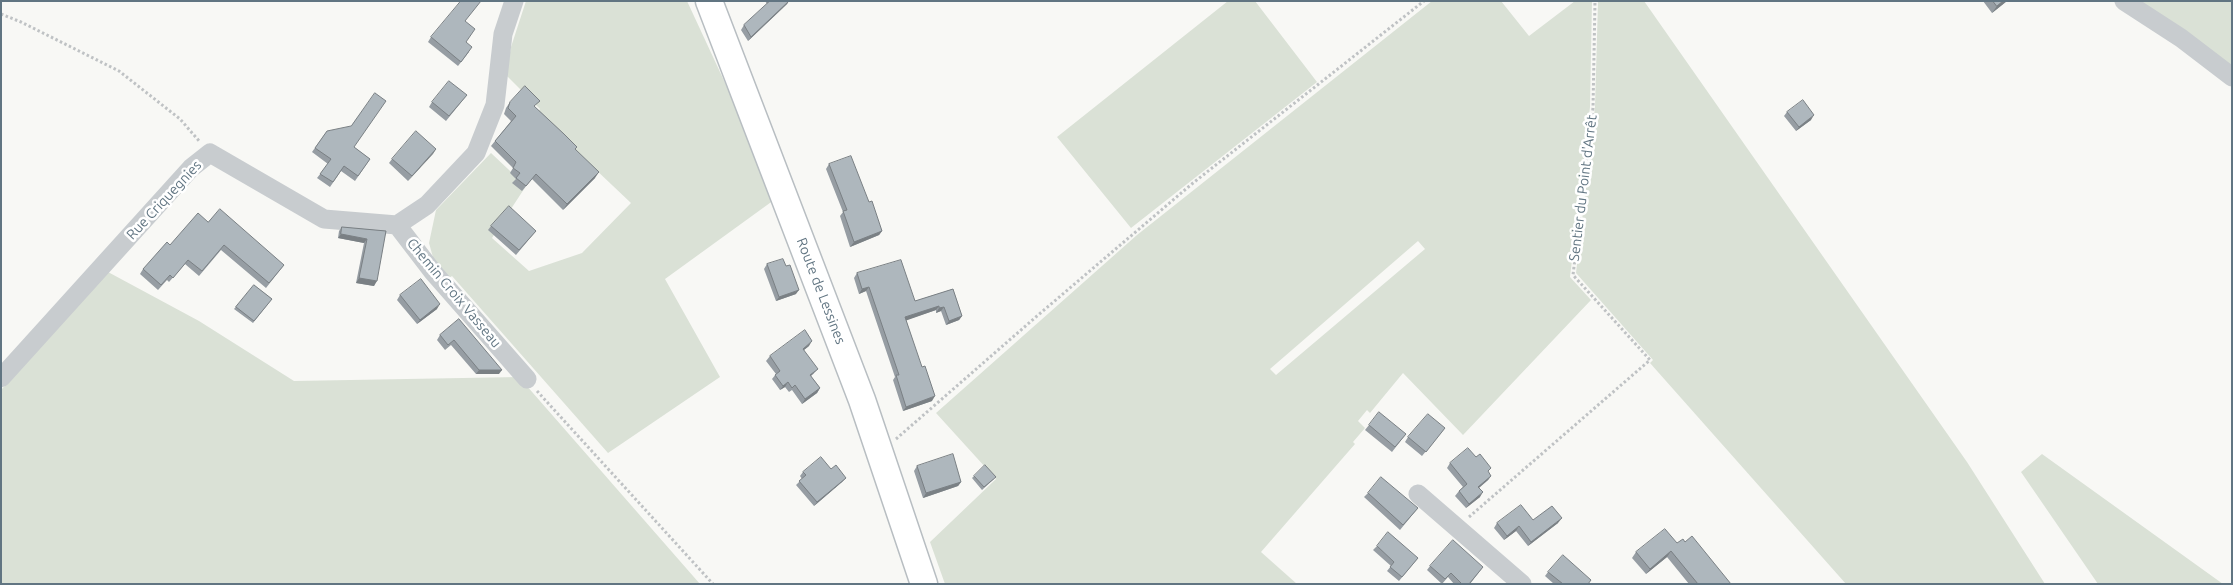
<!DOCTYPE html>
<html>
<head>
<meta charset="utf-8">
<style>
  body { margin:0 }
  #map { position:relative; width:2233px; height:585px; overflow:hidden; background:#f8f8f5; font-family:Ubuntu,sans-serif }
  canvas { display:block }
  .frame { position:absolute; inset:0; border:2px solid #617582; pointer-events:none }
</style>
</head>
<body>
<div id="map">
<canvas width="2233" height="585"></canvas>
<div class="frame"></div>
</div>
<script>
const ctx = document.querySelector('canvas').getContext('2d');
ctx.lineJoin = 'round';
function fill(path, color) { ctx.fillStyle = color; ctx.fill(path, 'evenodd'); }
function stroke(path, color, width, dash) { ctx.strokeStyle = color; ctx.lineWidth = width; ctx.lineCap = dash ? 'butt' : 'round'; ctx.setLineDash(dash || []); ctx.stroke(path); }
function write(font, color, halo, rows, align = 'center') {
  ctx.font = font + ' Ubuntu,sans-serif'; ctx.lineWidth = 5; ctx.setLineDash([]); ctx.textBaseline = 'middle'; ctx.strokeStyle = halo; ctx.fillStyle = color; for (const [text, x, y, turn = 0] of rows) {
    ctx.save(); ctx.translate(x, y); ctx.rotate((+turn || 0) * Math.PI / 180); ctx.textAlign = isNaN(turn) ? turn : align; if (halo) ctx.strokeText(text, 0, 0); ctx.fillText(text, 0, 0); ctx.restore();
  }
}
fill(new Path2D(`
  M526,1H687L733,100L774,200L665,279L720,377L608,453L452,276L448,279L434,261L429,243L436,210L491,153L526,186L492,238L529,271L582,253L631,203L537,114L540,109L506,75L511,47Z
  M1228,1H1255L1317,82L1131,228L1057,137Z
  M1432,1H1501L1529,36L1575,1H1592L1590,107L1570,277L1591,300L1463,435L1403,373L1370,413L1367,410L1358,421L1365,428L1353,442L1355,444L1261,552L1297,584H945L930,542L996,479L936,413L1137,235ZM1418,241L1425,249L1276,375L1270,369Z
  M1598,1H1644L1967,462L2045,584H1846L1650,363L1653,360L1576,273L1595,107Z
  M2133,1H2232V70Z
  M108,272L199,321L294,381L519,377L700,584H1V390Z
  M2042,454L2223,584H2098L2021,472Z`), '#dae1d6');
const secondary = new Path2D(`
  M709,1L862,400L924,584`);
stroke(secondary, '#b8bec2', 29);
stroke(new Path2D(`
  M1,14L21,22L119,71L180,119L200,142
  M537,391L713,584
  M896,439L1037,316L1193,183L1424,1
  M1469,517L1650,360L1573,275L1593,108L1595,1`), '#bfc2c4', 3, [2.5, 2.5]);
stroke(new Path2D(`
  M2124,1L2181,38L2232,77
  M397,225L427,205L476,153L495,105L503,34L514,1
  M397,225L433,272L527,379
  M1,378L191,168L210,153L324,219L397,225
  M1418,494L1522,584`), '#c8cccf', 19);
stroke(secondary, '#fff', 26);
fill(new Path2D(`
  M765,1H789L787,4L748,41L741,30L744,25L767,4Z
  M1983,1H2007L1992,13Z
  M465,21L466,42L469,52L458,66L428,42L431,37Z
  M467,95L446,121L429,107L432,102Z
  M510,102L535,107L577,147L575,149L595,178L563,210L532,179L522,191L512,183L516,179L510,173L513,168L491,146L511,121L504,114L506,108Z
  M1787,112L1811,120L1796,131L1784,116Z
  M327,131L354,147L370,159L355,181L341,171L330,187L317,178L328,164L312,152Z
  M436,149L408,181L389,163L392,159Z
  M829,164L869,202L882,231L879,235L850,247L840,216L843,212L826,169Z
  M208,222L284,265L266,288L221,250L199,276L185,264L169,282L167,280L158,290L140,274L143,269L170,245Z
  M491,226L536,231L516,255L488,230Z
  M342,227L386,231L374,286L356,283L364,243L338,238L339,231Z
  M767,264L796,294L776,301L764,269Z
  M857,273L915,301L953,289L962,316L959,320L946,325L941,311L936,313V310L906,320L932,401L903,411L893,380L895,377L866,291L859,294L854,278Z
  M254,285L272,299L253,323L234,309Z
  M400,295L437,309L417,324L397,300Z
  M459,319L499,374H476L451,345L445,350L437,340L440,335Z
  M809,346L804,350L814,373L811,376L820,388L817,393L802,404L792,390L789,392L785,387L780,390L772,379L776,374L766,361L770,356Z
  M1369,425L1406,434L1392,452L1365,430Z
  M1445,428L1422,456L1405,442L1408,437Z
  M1450,463L1488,472L1491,476L1488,480L1479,488L1480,497L1466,508L1455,496L1459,491L1463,487L1447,468Z
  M917,466L961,482L958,486L923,498L914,471Z
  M831,469L846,478L842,482L814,506L796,485L802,479L800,476L803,472Z
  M974,476L994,479L982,490L972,478Z
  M1368,493L1418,508L1400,530L1364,497Z
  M1533,520L1558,523L1528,546L1516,531L1504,540L1494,528L1497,523Z
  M1685,542L1731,584H1689L1667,557L1646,574L1632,558L1636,552Z
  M1377,546L1418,558L1399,581L1387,571L1391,566L1373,550Z
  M1430,566L1483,567L1470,584H1454L1448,577L1442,584L1427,570Z
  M1548,572L1589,584H1554L1545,576Z`), '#969da3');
fill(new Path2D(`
  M789,1L787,4L748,41L751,37Z
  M2003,1H2007L1992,13L1997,6Z
  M1814,115L1811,120L1796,131L1799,127Z
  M436,149L433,154L408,181L412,176Z
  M599,172L595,178L563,210L567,204Z
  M882,231L879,235L850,247L854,242Z
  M341,234L367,239L364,243L338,238Z
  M359,278L377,281L374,286L356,283Z
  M869,287L866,291L859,294L862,289Z
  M799,290L796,294L776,301L779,297Z
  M440,304L437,309L417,324L420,320Z
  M939,306L936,310L902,322L905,317Z
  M944,307L941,311L936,313L939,308Z
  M962,316L959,320L946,325L949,321Z
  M812,341L809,346L800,353L803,349Z
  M818,369L814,373L807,379L810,375Z
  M479,370H502L499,374H476Z
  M788,382L785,387L780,390L783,386Z
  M820,388L817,393L802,404L805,399Z
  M935,396L932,401L903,411L906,407Z
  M1491,476L1488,480L1475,491L1478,487Z
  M846,478L842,482L814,506L817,502Z
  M961,482L958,486L923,498L926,493Z
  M1483,492L1480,497L1466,508L1469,504Z
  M1562,518L1558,523L1528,546L1531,542Z
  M1519,526L1516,531L1504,540L1507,536Z
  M1671,551L1667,557L1646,574L1650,569Z`), '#7a8084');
const building = new Path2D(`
  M461,1H481L465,21L475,29L466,42L472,47L461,62L431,37Z
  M770,1H789L751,37L744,25Z
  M1993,1H2003L1997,6Z
  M449,81L467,95L449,116L432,102Z
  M525,86L540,101L534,106L564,134L577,147L575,149L599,172L567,204L536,174L526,186L516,178L520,173L513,168L516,162L495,141L516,116L508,108L510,102Z
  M375,93L386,101L354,147L370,159L358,176L344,166L333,182L320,174L331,159L315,148L327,131L351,126Z
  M1803,100L1814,115L1799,127L1787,112Z
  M416,131L436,149L412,176L392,159Z
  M851,156L869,202L872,201L882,231L854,242L843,211L847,210L829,164Z
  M509,206L536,231L519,250L491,226Z
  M220,209L284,265L269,283L224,245L202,271L188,260L173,278L170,275L161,285L143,269L167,242L170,245L198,213L208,222Z
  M342,227L386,231L377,281L359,278L367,239L341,234Z
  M783,259L786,266L790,265L799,290L779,297L767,264Z
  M901,260L915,301L953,289L962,316L949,321L944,307L939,308V306L905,317L922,367L925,366L935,396L906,407L896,375H899L869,287L862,289L857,273Z
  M421,279L440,304L420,320L400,295Z
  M254,285L272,299L254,321L236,307Z
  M459,319L502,370H479L454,340L448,345L440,335Z
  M805,330L812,341L803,349L818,369L810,375L820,388L805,399L795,385L792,388L788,382L783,386L775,375L780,371L770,356Z
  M1379,412L1406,434L1395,447L1369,425Z
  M1428,414L1445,428L1426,452L1408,437Z
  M1468,448L1476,457L1480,454L1491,468L1488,471L1491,476L1478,487L1483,492L1469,504L1459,491L1467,484L1450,463Z
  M953,454L961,482L926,493L917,466Z
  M821,457L831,469L836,465L846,478L817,502L799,481L806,475L803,472Z
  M985,465L996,477L984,487L974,476Z
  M1381,477L1418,508L1403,525L1368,493Z
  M1521,505L1533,520L1552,506L1562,518L1531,542L1519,526L1507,536L1497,523Z
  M1665,529L1677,543L1683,539L1685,542L1692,536L1731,584H1698L1671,551L1650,569L1636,552Z
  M1388,532L1418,558L1402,577L1390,567L1394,562L1377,546Z
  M1453,540L1483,567L1469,584H1462L1451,573L1445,579L1430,566Z
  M1563,555L1591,580L1588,584H1563L1548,572Z`);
fill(building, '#aeb7bd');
stroke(building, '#7a8084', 1);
write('14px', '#617582', '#fff', [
  ["Sentier du Point d'Arrêt",1583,188,-83],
  ["Rue Criquegnies",164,200,-47],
  ["Route de Lessines",821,291,69],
  ["Chemin Croix Vasseau",454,293,50]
]);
</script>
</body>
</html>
